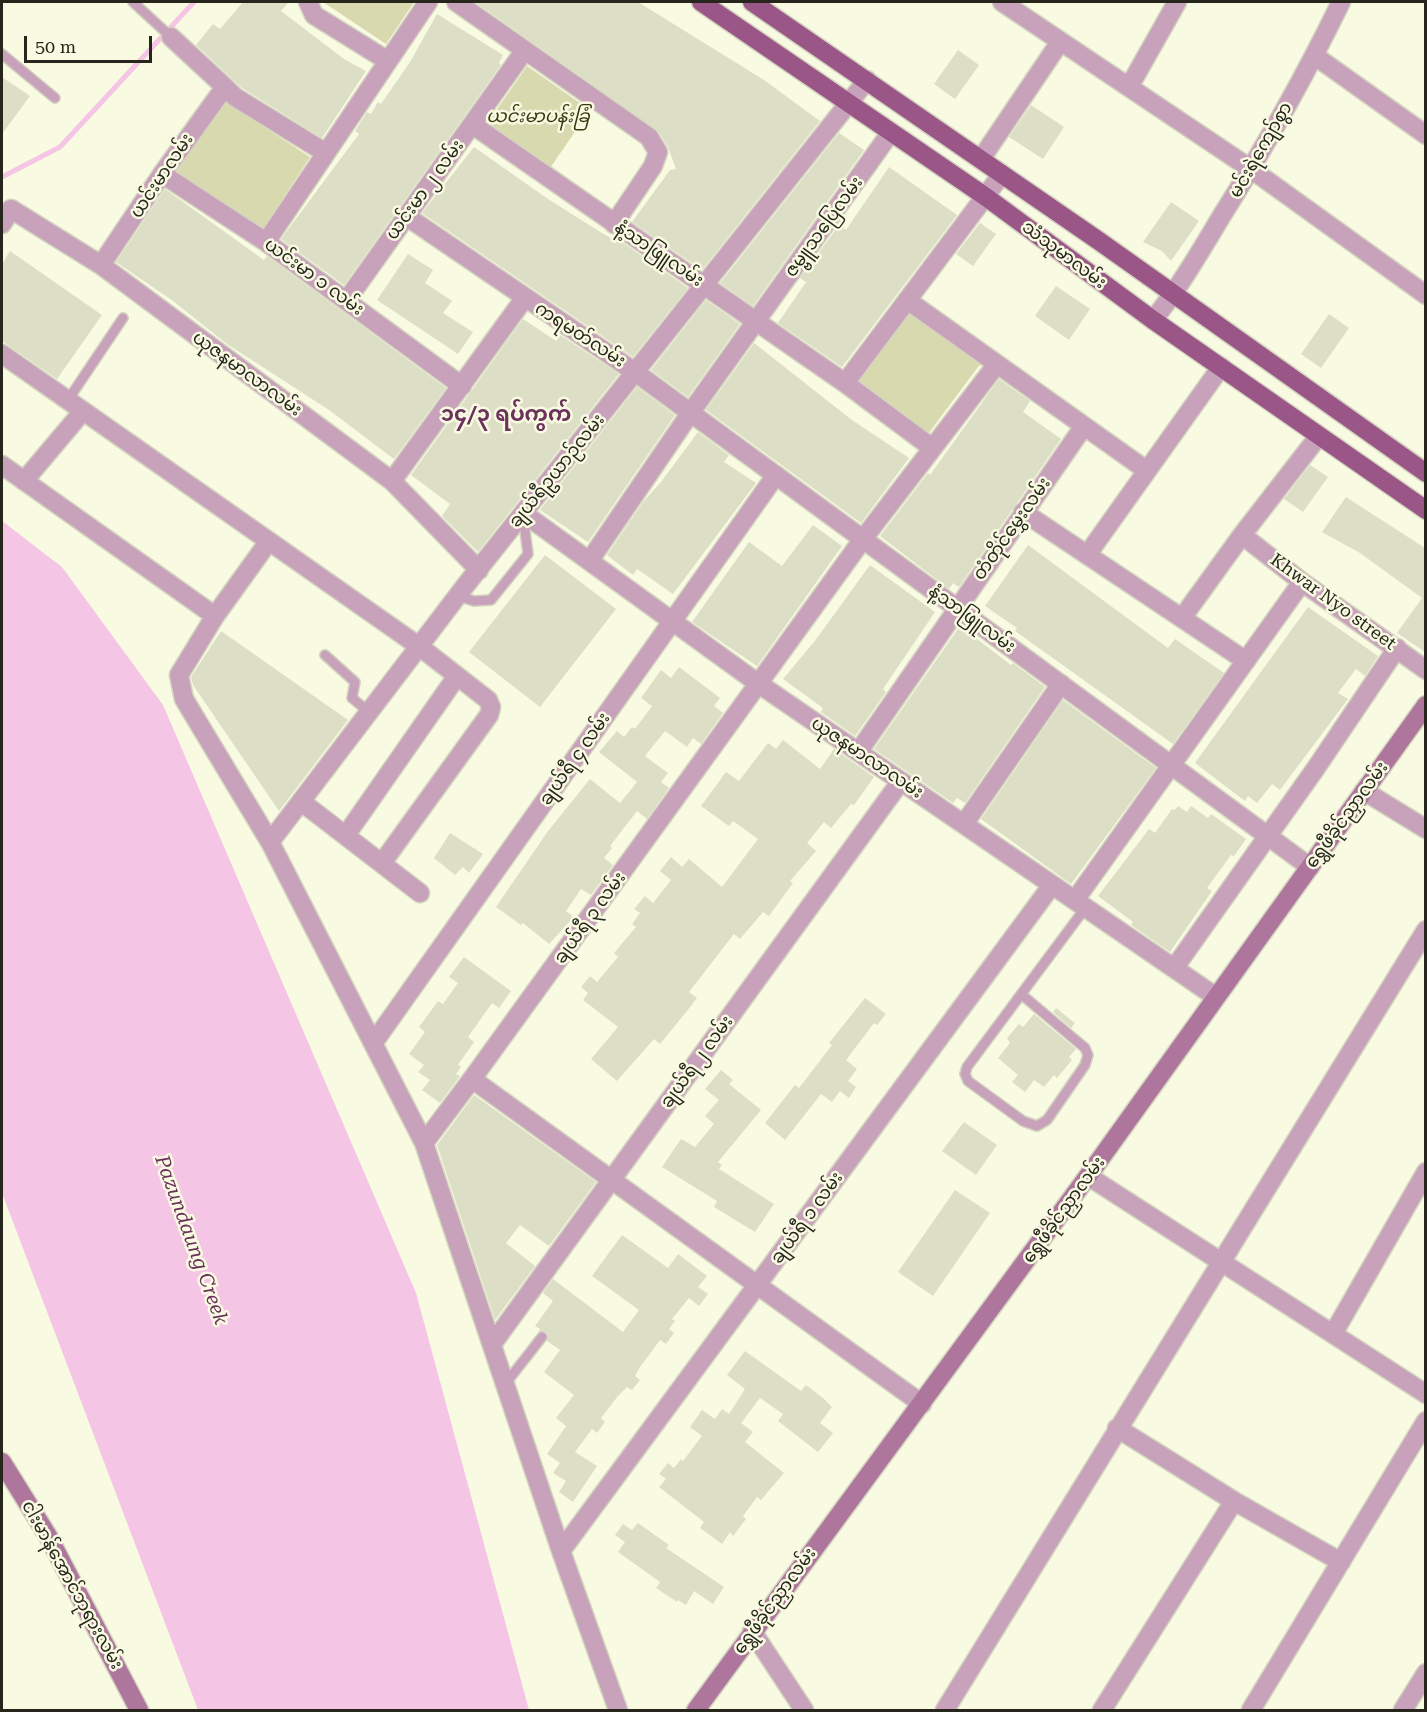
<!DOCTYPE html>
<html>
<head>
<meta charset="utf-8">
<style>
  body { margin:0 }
  #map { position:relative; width:1427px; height:1712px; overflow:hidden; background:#f9fae2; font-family:"Roboto Serif",serif }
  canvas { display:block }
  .frame { position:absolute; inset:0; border:3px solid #26261d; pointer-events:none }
  .scale { position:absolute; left:24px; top:36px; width:128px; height:27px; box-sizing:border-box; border:3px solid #26261d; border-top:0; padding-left:8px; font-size:18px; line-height:21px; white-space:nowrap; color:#26261d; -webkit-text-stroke:4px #f9fae2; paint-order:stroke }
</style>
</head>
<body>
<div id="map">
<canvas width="1427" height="1712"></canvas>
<div class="frame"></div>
<div class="scale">50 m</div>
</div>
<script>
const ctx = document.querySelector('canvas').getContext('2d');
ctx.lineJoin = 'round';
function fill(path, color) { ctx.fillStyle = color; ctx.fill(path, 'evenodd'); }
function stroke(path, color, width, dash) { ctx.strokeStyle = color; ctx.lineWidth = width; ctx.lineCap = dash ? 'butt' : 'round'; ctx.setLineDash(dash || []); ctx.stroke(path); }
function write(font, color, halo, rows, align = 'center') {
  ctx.font = font + ' "Roboto Serif","Noto Sans Myanmar",serif'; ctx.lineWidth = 5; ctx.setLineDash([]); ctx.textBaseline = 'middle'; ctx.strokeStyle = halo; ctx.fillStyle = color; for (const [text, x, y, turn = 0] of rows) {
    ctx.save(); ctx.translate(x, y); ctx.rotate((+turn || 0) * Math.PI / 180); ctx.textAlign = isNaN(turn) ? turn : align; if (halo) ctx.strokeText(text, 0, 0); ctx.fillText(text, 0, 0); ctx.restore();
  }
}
fill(new Path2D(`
  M323,2H414L386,44Z
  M527,66L590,110L550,168L486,125Z
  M224,101L310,157L262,230L176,173Z
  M909,310L981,363L928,434L856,381Z`), '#d8d9ae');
fill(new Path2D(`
  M2,521L62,567L163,705L416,1293L529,1710H198L2,1193Z`), '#f5c5e6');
stroke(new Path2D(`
  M2,177L60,147L194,2`), '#f5c5e6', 5);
fill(new Path2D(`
  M243,2H289L281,11L344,59L366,71L322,138L242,88L196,45L213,24L220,29Z
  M475,2H638L764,80L820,121L702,270L632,222L670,170L676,169L668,147L658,131Z
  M437,14L503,55L499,63L501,65L344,285L281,239L359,134L355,131L367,112L371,114L378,102L381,104L410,62Z
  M958,50L979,65L955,99L934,84Z
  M2,77L30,96L2,134Z
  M1031,105L1064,127L1043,159L1009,137Z
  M839,133L864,150L753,306L720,283Z
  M474,147L548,199L602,233L618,242L619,240L688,288L633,357L422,213Z
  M889,167L957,215L842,367L778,323L806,282L800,278L839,225L846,230Z
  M165,189L264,260L267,256L446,388L394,459L329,410L227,344L173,301L116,262Z
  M1171,202L1199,221L1171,261L1162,251L1143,242Z
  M980,223L996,234L973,266L956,254Z
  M10,251L102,315L57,379L2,341V264Z
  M408,254L433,270L425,283L452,301L443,313L473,332L458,354L377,300Z
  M1056,286L1090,309L1069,340L1035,316Z
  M706,300L740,324L688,397L651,370Z
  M1329,314L1349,328L1321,368L1301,354Z
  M523,319L556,341L560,335L619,374L478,552L442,516L450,504L411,475Z
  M754,343L852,420L909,458L861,523L706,410Z
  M999,379L1030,401L1023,412L1061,439L959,587L953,583L949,589L880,536L928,473L930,475Z
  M637,387L675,415L588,542L540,510Z
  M698,432L729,455L724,462L756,483L673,594L637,569L633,575L607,555L643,502L661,482Z
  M1310,465L1328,477L1303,512L1284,499Z
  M1346,497L1425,548V652L1397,633L1422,598L1360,553L1322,532Z
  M813,525L842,546L757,666L692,622L749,542L782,566Z
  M1028,545L1168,648L1175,639L1224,673L1173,744L1015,631L1017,628L985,606Z
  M545,555L616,609L540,707L469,652Z
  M870,565L935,612L883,689L886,692L855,736L821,712L823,708L783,679L814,642Z
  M1308,607L1378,656L1365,676L1356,669L1338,693L1348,699L1280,790L1272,784L1257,803L1248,796L1245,801L1195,763Z
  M960,626L1011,665L1013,663L1045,687L965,803L957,798L953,803L874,749Z
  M221,631L348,720L279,811L193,685L191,677Z
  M679,667L720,698L714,706L723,713L701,744L693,738L687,747L665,731L645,756L668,773L661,782L669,788L647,819L637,811L610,846L612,848L604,858L613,865L591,895L581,889L566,911L574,917L549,944L523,923L521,925L496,907L548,831L590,779L620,803L637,782L599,752L617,731L624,737L632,727L635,729L652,706L641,698L661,670L671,678Z
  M1063,700L1156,768L1071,884L981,819Z
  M783,740L820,769L834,749L874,777L854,805L851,804L831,828L824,822L807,843L816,851L790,881L793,883L769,916L763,912L740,939L734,934L689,992L697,998L687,1011L660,1044L654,1039L617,1081L591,1059L618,1027L583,1000L588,993L581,987L590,976L597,982L618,957L614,953L636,927L632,924L640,913L634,909L645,896L653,903L671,880L660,871L671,857L682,867L689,859L722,887L758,839L733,821L729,826L701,806L726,772L739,781L768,743L776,749Z
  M1178,806L1187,812L1191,806L1208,818L1211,814L1246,839L1234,856L1231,855L1207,888L1212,891L1170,952L1131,925L1133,922L1098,896L1149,829L1155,833L1172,809L1175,810Z
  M450,833L483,854L469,873L463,867L455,875L434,858Z
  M464,957L511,991L499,1008L492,1003L468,1037L474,1042L458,1065L461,1067L456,1074L460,1076L440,1103L422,1090L430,1080L418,1072L424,1065L409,1054L425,1032L419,1027L438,1001L443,1004L458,983L449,977Z
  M865,998L886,1014L877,1025L874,1023L846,1060L857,1069L848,1081L856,1087L849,1098L840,1091L832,1102L821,1094L785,1140L765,1123L795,1085L799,1088L832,1045L829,1043Z
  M1056,1008L1075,1023L1071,1028L1053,1012Z
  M1034,1014L1076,1049L1069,1057L1072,1060L1057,1078L1054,1075L1044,1087L1034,1080L1025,1092L1012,1082L1018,1075L998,1058L1010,1043L1007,1038L1019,1024L1023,1027Z
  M721,1070L733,1080L729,1084L761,1110L718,1162L722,1165L719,1169L774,1204L755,1232L714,1207L717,1201L662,1167L681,1139L695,1147L714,1124L705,1116L719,1100L705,1089Z
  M474,1095L596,1182L549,1246L520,1225L506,1243L535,1266L495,1320L437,1145Z
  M964,1122L997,1145L976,1175L942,1151Z
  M955,1190L990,1213L933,1296L898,1272Z
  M622,1235L668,1268L678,1254L707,1276L698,1287L708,1294L699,1306L689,1298L672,1319L675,1321L669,1329L674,1333L666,1344L660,1340L640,1367L635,1376L640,1380L632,1390L627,1387L618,1396L601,1418L605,1422L597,1433L592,1429L575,1452L597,1466L573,1502L559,1492L566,1481L553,1473L560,1463L547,1454L566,1426L556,1418L574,1395L544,1372L560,1350L547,1341V1332H538L540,1329L535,1326L553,1301L543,1293L553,1279L623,1332L639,1310L592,1276Z
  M745,1351L801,1391L806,1385L823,1398L832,1407L820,1423L833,1433L818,1452L778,1421L783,1414L760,1398L741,1423L753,1432L745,1442L784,1473L761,1500L757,1497L743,1516L746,1519L733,1536L730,1532L722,1544L700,1528L704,1522L659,1487L666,1479L659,1474L668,1463L674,1468L681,1459L683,1461L702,1436L690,1427L702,1410L715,1419L722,1409L729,1414L745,1389L727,1375Z
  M638,1523L669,1545L666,1548L724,1587L713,1604L694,1591L686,1605L678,1600L677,1602L656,1588L660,1582L618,1552L625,1542L615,1535L623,1524L632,1530Z`), '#dddec6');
const lane = new Path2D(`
  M133,2L171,37
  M2,54L55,98
  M68,400L123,318
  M458,596L474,601L491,600L528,554L523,515
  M325,655L355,682L352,698L370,713
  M1021,994L1085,1048L1088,1055L1085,1065L1047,1120L1037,1126L1023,1121L968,1081L965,1074L967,1067L1086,907
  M506,1383L542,1337`);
const street = new Path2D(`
  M308,2L314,15L388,61
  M456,2L649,137L658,152L653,166L614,224
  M1002,2L1251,169L1426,295
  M171,37L225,87
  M1315,56L1426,135
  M1129,87L1177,2
  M473,125L845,383L931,447
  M981,159L1060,42
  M162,174L266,242L462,386
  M406,216L635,372L1310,867
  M2,224L11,209L101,265L392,481L479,570
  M266,242L428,2
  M101,265L162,174L225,87L235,97L326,153
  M907,300L1146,470
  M346,301L525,50
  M1153,320C1179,288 1200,252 1221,217C1265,147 1305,76 1341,2
  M2,354L420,647L488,700L491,707L489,715L382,863
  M845,383L1002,174
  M2,465L215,616
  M24,481L83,411
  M392,481L524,299
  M1023,512L1246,661
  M523,513L759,684L1216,997
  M1242,535L1302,582L1426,670
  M269,541L215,616L179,675L184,699L270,842L424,1143L561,1551L618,1710
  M1087,555L1221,367
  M590,560L691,412L891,132
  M1182,618L1242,535L1318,437
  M859,751L1084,426
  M1364,791L1426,829
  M303,803L420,893
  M964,824L1061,684
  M346,835L457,676
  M270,842L465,586L867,80
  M1075,900L1302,582
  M1175,967L1316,768L1397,648
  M374,1042L776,475
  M472,1079L922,1404
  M424,1143L472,1079L863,539L997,364
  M1088,1176L1426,1394
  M1333,1334L1426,1172
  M493,1343L901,781
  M1117,1428L1234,1501L1341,1562
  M561,1551L1052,885
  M752,1631L804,1710
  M945,1710L1426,930
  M1102,1710L1234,1501
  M1251,1710L1426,1421
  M1403,1710L1426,1673`);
const secondary = new Path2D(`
  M2,1462L48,1536L139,1710
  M696,1710L1088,1176L1426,705`);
const primary = new Path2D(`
  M701,2L986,197L1153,320L1426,510
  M752,2L1099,241L1426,473`);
stroke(lane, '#d3d4bf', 12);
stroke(street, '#d3d4bf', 21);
stroke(secondary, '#d3d4bf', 21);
stroke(primary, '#d3d4bf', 21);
stroke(lane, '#c8a1bb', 9);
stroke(street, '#c8a1bb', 18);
stroke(secondary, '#ae769d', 18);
stroke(primary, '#9a5687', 18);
write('italic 18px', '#393911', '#f9fae2', [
  ["ယင်းမာပန်းခြံ",538,117]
]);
write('18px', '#26261d', '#f9fae2', [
  ["မင်းရဲကျော်စွာ",1261,150,-60],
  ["ယင်းမာလမ်း",162,176,-56],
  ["ယင်းမာ ၂ လမ်း",425,190,-54],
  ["ဇမ္ဗူသပြေလမ်း",824,227,-54],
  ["နံ့သာဖြူလမ်း",659,254,34],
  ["သံသုမာလမ်း",1064,255,37],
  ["ယင်းမာ ၁ လမ်း",314,277,36],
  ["ကရမတ်လမ်း",580,335,33],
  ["ယုဇနမာလာလမ်း",247,374,36],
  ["ချယ်ရီဥယာဉ်လမ်း",557,471,-51],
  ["တံတိုင်မွှေးလမ်း",1012,529,-55],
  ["Khwar Nyo street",1333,602,36],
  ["နံ့သာဖြူလမ်း",972,619,36],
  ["ယုဇနမာလာလမ်း",867,758,34],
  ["ချယ်ရီ ၄ လမ်း",575,759,-55],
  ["ရွှေဖီခိုင်ညှာလမ်း",1347,815,-54],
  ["ချယ်ရီ ၃ လမ်း",590,918,-54],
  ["ချယ်ရီ ၂ လမ်း",697,1062,-54],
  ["ရွှေဖီခိုင်ညှာလမ်း",1064,1210,-54],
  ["ချယ်ရီ ၁ လမ်း",807,1218,-54],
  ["ငါးမာန်အောင်ဘုရားလမ်း",72,1585,61],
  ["ရွှေဖီခိုင်ညှာလမ်း",775,1601,-54]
]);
write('italic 20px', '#6a315b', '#f9fae2', [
  ["Pazundaung Creek",191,1240,70]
]);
write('bold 21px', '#6c325d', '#f9fae2', [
  ["၁၄/၃ ရပ်ကွက်",506,415]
]);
</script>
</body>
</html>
